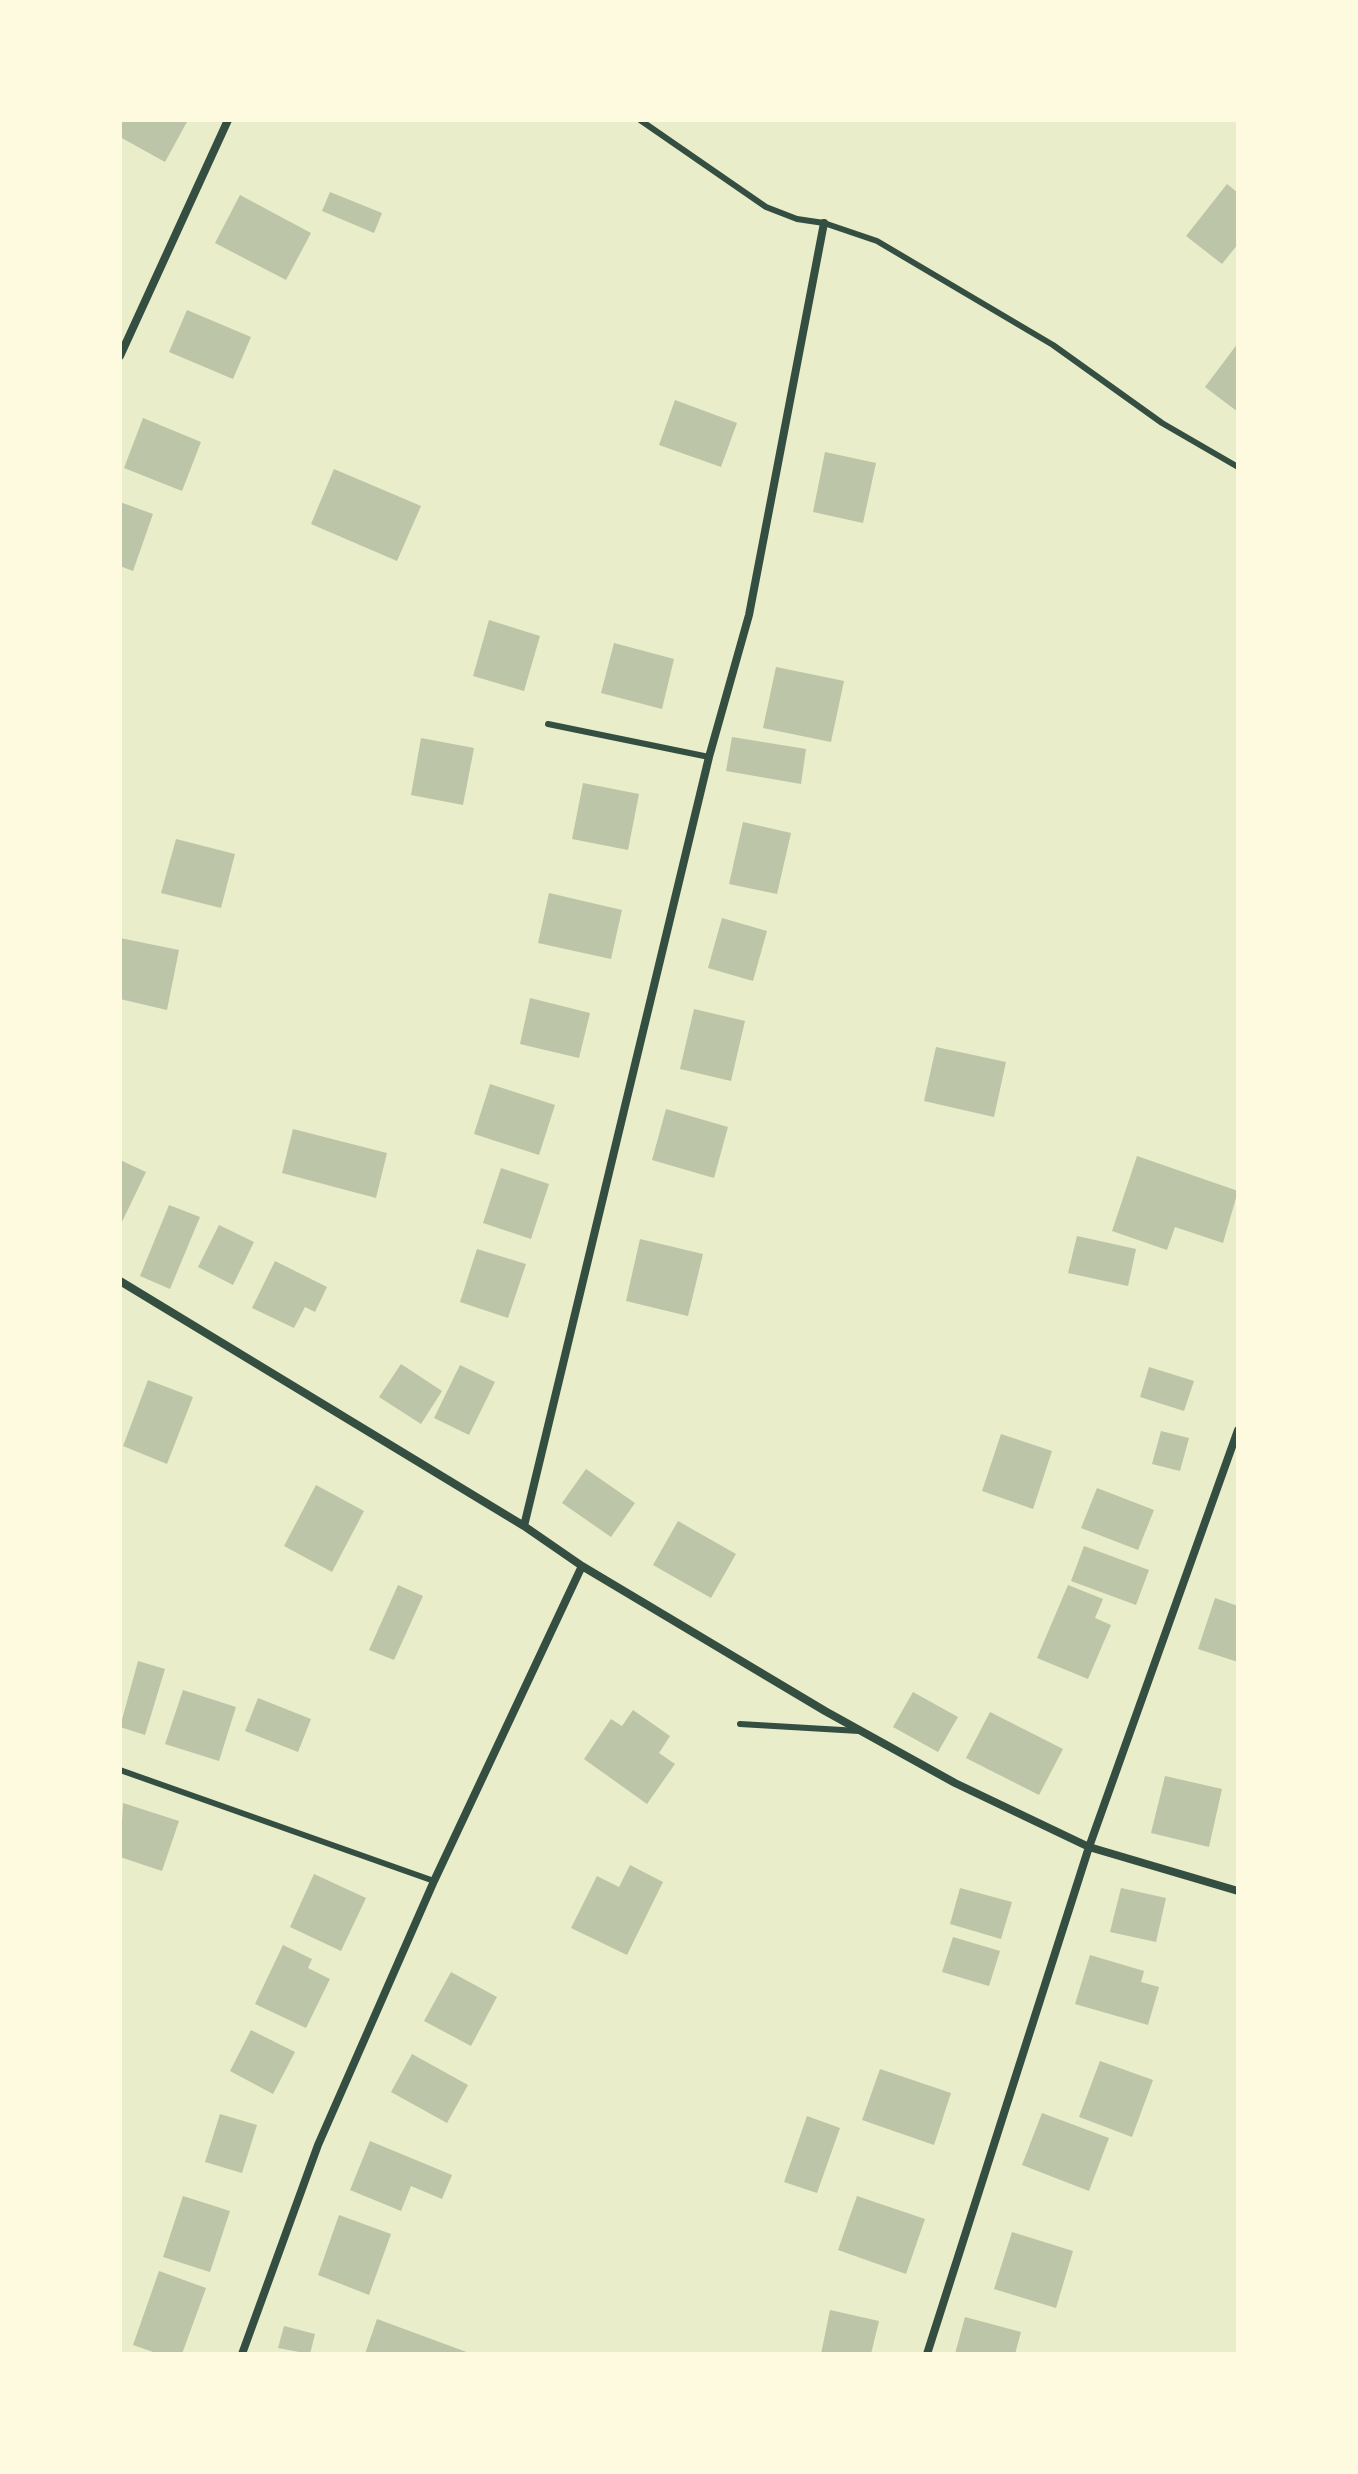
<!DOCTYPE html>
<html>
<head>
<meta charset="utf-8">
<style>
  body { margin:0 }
  #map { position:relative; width:1358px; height:2474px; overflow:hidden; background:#e9edc9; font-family:"Nunito Sans",sans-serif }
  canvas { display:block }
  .frame { position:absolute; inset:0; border:122px solid #fefae0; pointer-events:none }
</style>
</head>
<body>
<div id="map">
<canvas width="1358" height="2474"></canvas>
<div class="frame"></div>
</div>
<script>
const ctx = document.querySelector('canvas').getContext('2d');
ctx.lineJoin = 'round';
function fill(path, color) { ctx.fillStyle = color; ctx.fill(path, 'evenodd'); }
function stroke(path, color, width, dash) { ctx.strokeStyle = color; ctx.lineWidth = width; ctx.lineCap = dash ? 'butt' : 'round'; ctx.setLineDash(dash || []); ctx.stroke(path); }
fill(new Path2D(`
  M120,120H188L165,162L120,137Z
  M1227,184L1238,193V244L1222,264L1186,236Z
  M330,192L382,213L374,233L322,211Z
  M240,195L311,233L286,280L215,243Z
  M187,310L251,337L233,379L169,352Z
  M1238,343V412L1205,387Z
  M675,400L737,423L721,467L659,445Z
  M143,418L201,442L182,491L124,468Z
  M825,452L876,463L863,523L813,512Z
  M334,469L421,506L397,561L311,524Z
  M120,502L153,514L133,571L120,566Z
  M489,620L540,636L524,691L473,676Z
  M614,643L674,659L662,709L601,693Z
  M776,667L844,681L831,742L763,728Z
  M732,737L806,749L801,784L726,771Z
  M421,738L474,748L463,805L411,795Z
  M583,783L639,794L628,850L572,839Z
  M743,822L791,833L777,894L729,884Z
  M176,839L235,854L221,908L161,893Z
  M549,893L622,910L611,959L538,943Z
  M722,918L767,931L753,981L708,968Z
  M120,938L179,950L167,1010L120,999Z
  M530,998L590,1013L579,1058L520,1044Z
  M694,1009L745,1021L731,1081L680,1069Z
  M936,1047L1006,1062L994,1117L924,1101Z
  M490,1084L555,1105L539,1155L474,1134Z
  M666,1109L728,1127L714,1178L652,1160Z
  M293,1129L387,1153L376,1198L282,1173Z
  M1137,1156L1238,1191L1223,1243L1175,1227L1167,1250L1112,1231Z
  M120,1160L146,1172L120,1226Z
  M501,1168L549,1184L531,1239L483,1223Z
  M169,1205L200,1217L170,1289L140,1276Z
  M219,1225L254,1242L233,1285L198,1267Z
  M1077,1236L1136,1249L1128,1286L1068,1273Z
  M640,1239L703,1254L688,1316L626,1301Z
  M477,1249L526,1264L508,1318L460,1302Z
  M275,1261L327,1287L315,1312L305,1307L294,1328L252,1308Z
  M401,1364L442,1391L421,1424L379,1397Z
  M460,1365L495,1382L469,1435L434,1418Z
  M1149,1367L1194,1381L1184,1411L1140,1397Z
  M148,1380L193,1397L167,1464L123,1446Z
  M1161,1431L1189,1438L1180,1471L1152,1464Z
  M1001,1434L1052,1451L1033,1509L982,1491Z
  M586,1469L635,1503L611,1537L562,1503Z
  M316,1485L364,1511L332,1572L284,1546Z
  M1097,1488L1154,1510L1138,1550L1081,1528Z
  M678,1521L736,1554L711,1598L653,1565Z
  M1084,1546L1149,1570L1136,1605L1071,1581Z
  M398,1585L423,1596L394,1660L369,1650Z
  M1068,1585L1103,1599L1095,1618L1111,1625L1088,1679L1037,1658Z
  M1215,1598L1238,1606V1662L1198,1649Z
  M138,1661L165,1669L145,1735L120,1727Z
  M183,1690L236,1707L219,1761L165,1744Z
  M913,1692L958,1717L938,1752L893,1727Z
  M258,1698L311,1719L298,1752L245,1731Z
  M633,1710L670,1736L659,1753L675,1764L647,1804L584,1759L611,1719L622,1726Z
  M990,1712L1063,1749L1039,1795L966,1758Z
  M1165,1776L1222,1789L1209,1847L1151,1833Z
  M123,1803L179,1821L162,1871L120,1857Z
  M630,1865L663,1882L627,1955L571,1928L597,1876L619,1887Z
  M314,1874L366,1898L341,1951L290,1927Z
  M960,1888L1012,1902L1001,1939L950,1924Z
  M1121,1888L1166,1898L1156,1942L1110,1932Z
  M953,1937L1000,1951L989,1986L942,1972Z
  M283,1945L312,1959L308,1968L330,1979L306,2028L255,2004Z
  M1090,1955L1144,1971L1141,1982L1159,1987L1148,2025L1075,2004Z
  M451,1972L497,1997L471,2046L424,2021Z
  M251,2030L295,2052L273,2094L230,2071Z
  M412,2054L468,2085L447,2123L391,2092Z
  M1100,2061L1153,2080L1132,2137L1079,2117Z
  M880,2069L951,2093L934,2145L862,2120Z
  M1042,2113L1109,2138L1089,2191L1022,2165Z
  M220,2114L257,2125L242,2173L205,2162Z
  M807,2116L840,2128L817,2193L784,2182Z
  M370,2141L452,2175L442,2199L411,2186L401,2211L350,2190Z
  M183,2196L230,2211L210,2272L163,2257Z
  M857,2196L925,2219L906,2274L838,2250Z
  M339,2215L391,2234L369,2295L318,2275Z
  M1012,2232L1073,2251L1056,2308L994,2289Z
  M159,2271L206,2288L182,2354H159L133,2345Z
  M830,2310L879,2321L871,2354H821Z
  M965,2317L1021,2332L1015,2354H955Z
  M377,2319L472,2354H365Z
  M284,2326L315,2334L310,2354L278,2348Z`), '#bcc5a7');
stroke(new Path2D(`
  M640,120L766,207L797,219L824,223L877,241L1053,345L1162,423L1238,467
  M548,724L709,757
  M740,1724L859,1731
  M120,1770L434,1881`), '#344e41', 6);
stroke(new Path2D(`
  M120,356L228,120
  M120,1281L524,1526L582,1566L825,1711L955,1783L1089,1847L1238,1891
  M524,1526L709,757L749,615L824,223
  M242,2354L318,2145L434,1881L582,1566
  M927,2354L1089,1847L1238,1430`), '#344e41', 8);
</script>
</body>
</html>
